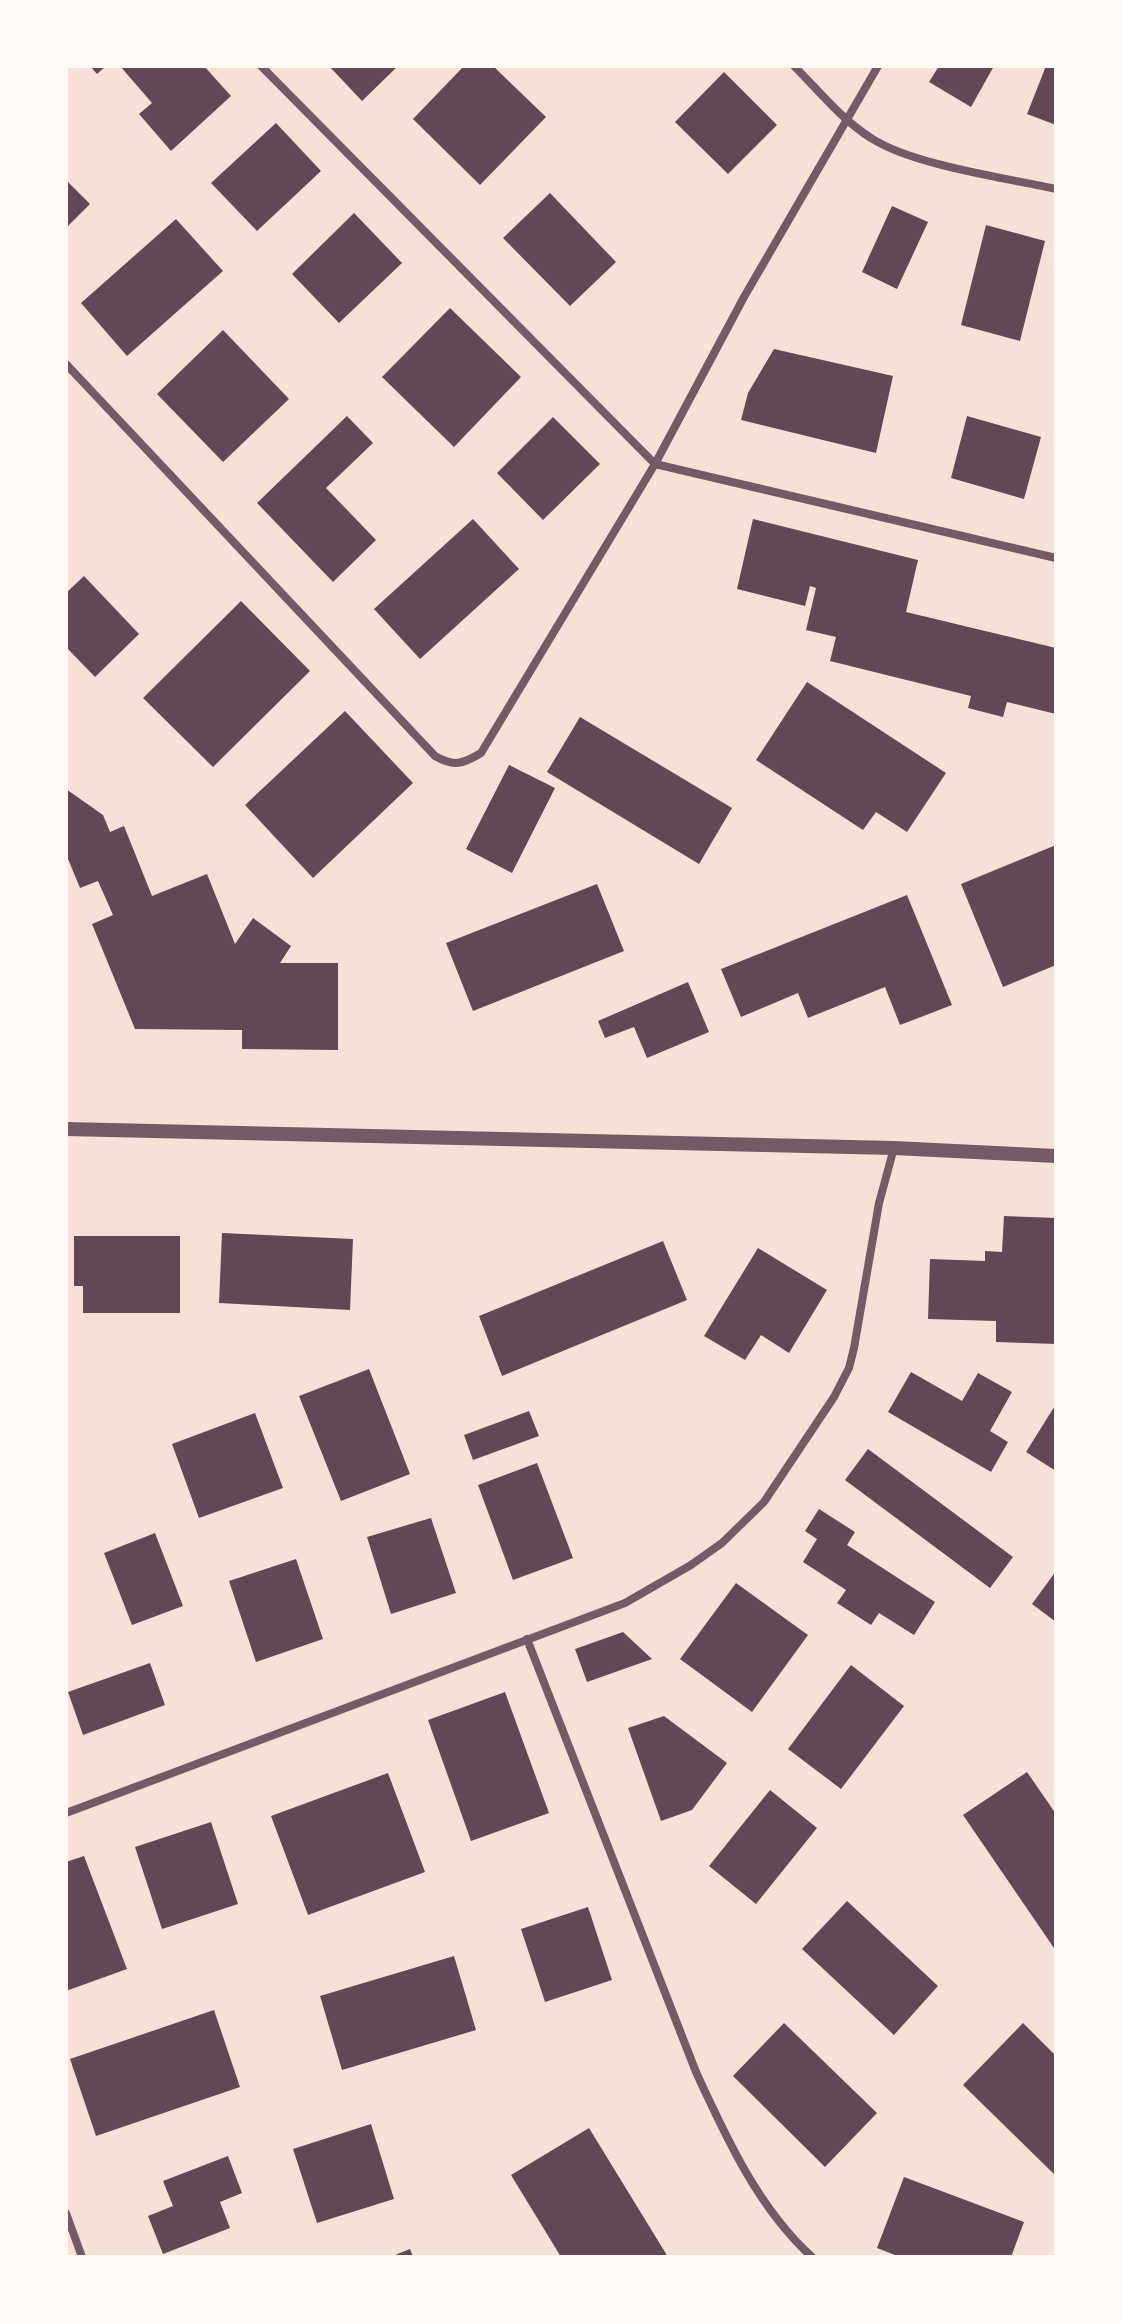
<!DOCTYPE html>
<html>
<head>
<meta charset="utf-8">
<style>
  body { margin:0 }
  #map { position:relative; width:1122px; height:2323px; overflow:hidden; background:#f7e1d7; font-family:"DM Sans",sans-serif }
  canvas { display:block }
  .frame { position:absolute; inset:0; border:68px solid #fffaf5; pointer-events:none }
</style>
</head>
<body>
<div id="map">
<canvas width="1122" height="2323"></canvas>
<div class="frame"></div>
</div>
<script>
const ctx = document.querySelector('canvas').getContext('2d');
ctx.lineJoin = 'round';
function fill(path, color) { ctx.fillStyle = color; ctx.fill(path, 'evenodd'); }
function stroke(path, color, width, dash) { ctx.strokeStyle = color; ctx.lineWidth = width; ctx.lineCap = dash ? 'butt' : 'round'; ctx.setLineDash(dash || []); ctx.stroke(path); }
fill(new Path2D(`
  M90,66H106L97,74Z
  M120,66H204L231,96L171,151L139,114L152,103Z
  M329,66H398L362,101Z
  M464,66H493L546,117L480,185L413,119Z
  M939,66H994L971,107L929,82Z
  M1046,66H1056V125L1027,114Z
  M724,72L777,125L728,174L675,122Z
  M276,123L321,171L257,231L211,183Z
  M66,180L90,204L66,228Z
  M550,193L616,262L570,306L503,238Z
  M892,206L928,222L897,289L862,272Z
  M354,213L402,263L339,323L292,274Z
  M176,219L223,271L127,356L81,303Z
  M986,225L1045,241L1020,341L961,325Z
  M450,308L521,377L454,447L382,377Z
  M223,330L289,399L223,462L157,394Z
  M774,349L893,376L876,453L741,420L748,393Z
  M347,416L373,443L326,488L376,540L333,582L257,503Z
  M967,416L1041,437L1024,499L951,478Z
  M553,417L600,464L543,520L497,473Z
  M473,519L519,569L420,659L374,609Z
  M753,519L918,560L906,612L1056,648V714L1007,702L1003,717L968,708L971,696L830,661L836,637L806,630L816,588L810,586L805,606L737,589Z
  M84,576L139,634L95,677L66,647V593Z
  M241,601L310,671L213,767L143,698Z
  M807,682L946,773L907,832L876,812L863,830L756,760Z
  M345,711L413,783L313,878L245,805Z
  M580,717L732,808L699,864L547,772Z
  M509,765L555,788L512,873L466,849Z
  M66,789L103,815L110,832L124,826L152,896L207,874L235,944L253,918L291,946L280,963H338V1050L242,1049V1030L135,1029L92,924L113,915L98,881L80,888L66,854Z
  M1056,845V965L1003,987L961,884Z
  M597,884L624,951L473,1011L446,943Z
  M907,895L952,1005L900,1025L885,987L808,1018L798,993L741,1017L721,969Z
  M688,982L709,1032L647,1058L634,1027L605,1038L598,1021Z
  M1004,1216L1056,1218V1344L996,1342V1321L928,1319L930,1259L985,1261V1251L1002,1252Z
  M222,1233L353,1239L350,1310L219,1303Z
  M74,1236H180V1313H83V1286H74Z
  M663,1241L687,1300L502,1376L479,1316Z
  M758,1248L827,1290L789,1353L761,1335L745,1360L704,1336Z
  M369,1369L410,1474L341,1501L299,1396Z
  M911,1372L962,1401L978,1373L1012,1392L990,1431L1008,1442L991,1472L888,1412Z
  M1056,1404V1471L1026,1452Z
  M529,1411L539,1436L473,1460L464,1435Z
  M255,1413L283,1488L199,1518L172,1444Z
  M868,1449L1013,1557L990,1588L845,1480Z
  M537,1463L573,1558L513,1580L478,1485Z
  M819,1509L855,1532L847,1545L935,1602L914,1635L879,1613L871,1625L837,1603L846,1590L803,1562L817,1539L805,1531Z
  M431,1518L456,1593L391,1614L367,1537Z
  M155,1533L183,1606L132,1625L104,1553Z
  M296,1559L323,1639L256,1662L229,1581Z
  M1056,1571V1622L1032,1604Z
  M736,1583L808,1635L752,1712L680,1659Z
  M623,1632L652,1659L587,1682L575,1649Z
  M150,1663L165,1705L83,1735L68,1692Z
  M851,1665L904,1706L841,1789L788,1749Z
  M505,1692L549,1813L471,1841L428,1720Z
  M664,1716L727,1763L692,1810L661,1821L628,1728Z
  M1027,1772L1056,1814V1951L963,1815Z
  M388,1773L425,1872L308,1915L271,1816Z
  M770,1790L817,1828L756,1904L709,1866Z
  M211,1822L238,1904L162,1929L135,1847Z
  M84,1856L127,1969L66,1991V1862Z
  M847,1901L938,1986L894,2035L802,1949Z
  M588,1907L612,1980L545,2002L521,1929Z
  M454,1956L476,2030L342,2070L320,1996Z
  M214,2010L240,2087L96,2136L70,2059Z
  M784,2023L877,2113L825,2167L733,2076Z
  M1023,2023L1056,2056V2176L963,2085Z
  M371,2124L394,2199L317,2223L293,2149Z
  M589,2128L668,2257H561L511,2175Z
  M228,2156L242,2193L220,2202L230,2228L163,2254L148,2216L173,2206L163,2181Z
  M904,2177L1024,2222L1011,2257H900L877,2248Z
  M410,2249L413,2257H390Z`), '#644757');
stroke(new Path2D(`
  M261,66L655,464L1056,558
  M794,66C819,91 842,120 871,138C912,165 1006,178 1056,189
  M66,364L435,756C454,767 463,764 481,753L655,464L744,297L878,66
  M527,1639L696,2072C726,2137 758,2208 812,2257
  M66,1813L625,1603L691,1565L722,1543L764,1502L834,1397L849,1368L854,1348L879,1203L894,1148
  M66,2213L82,2257`), '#755966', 8);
stroke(new Path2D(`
  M66,1129L894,1148L1056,1156`), '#755966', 14);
</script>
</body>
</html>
